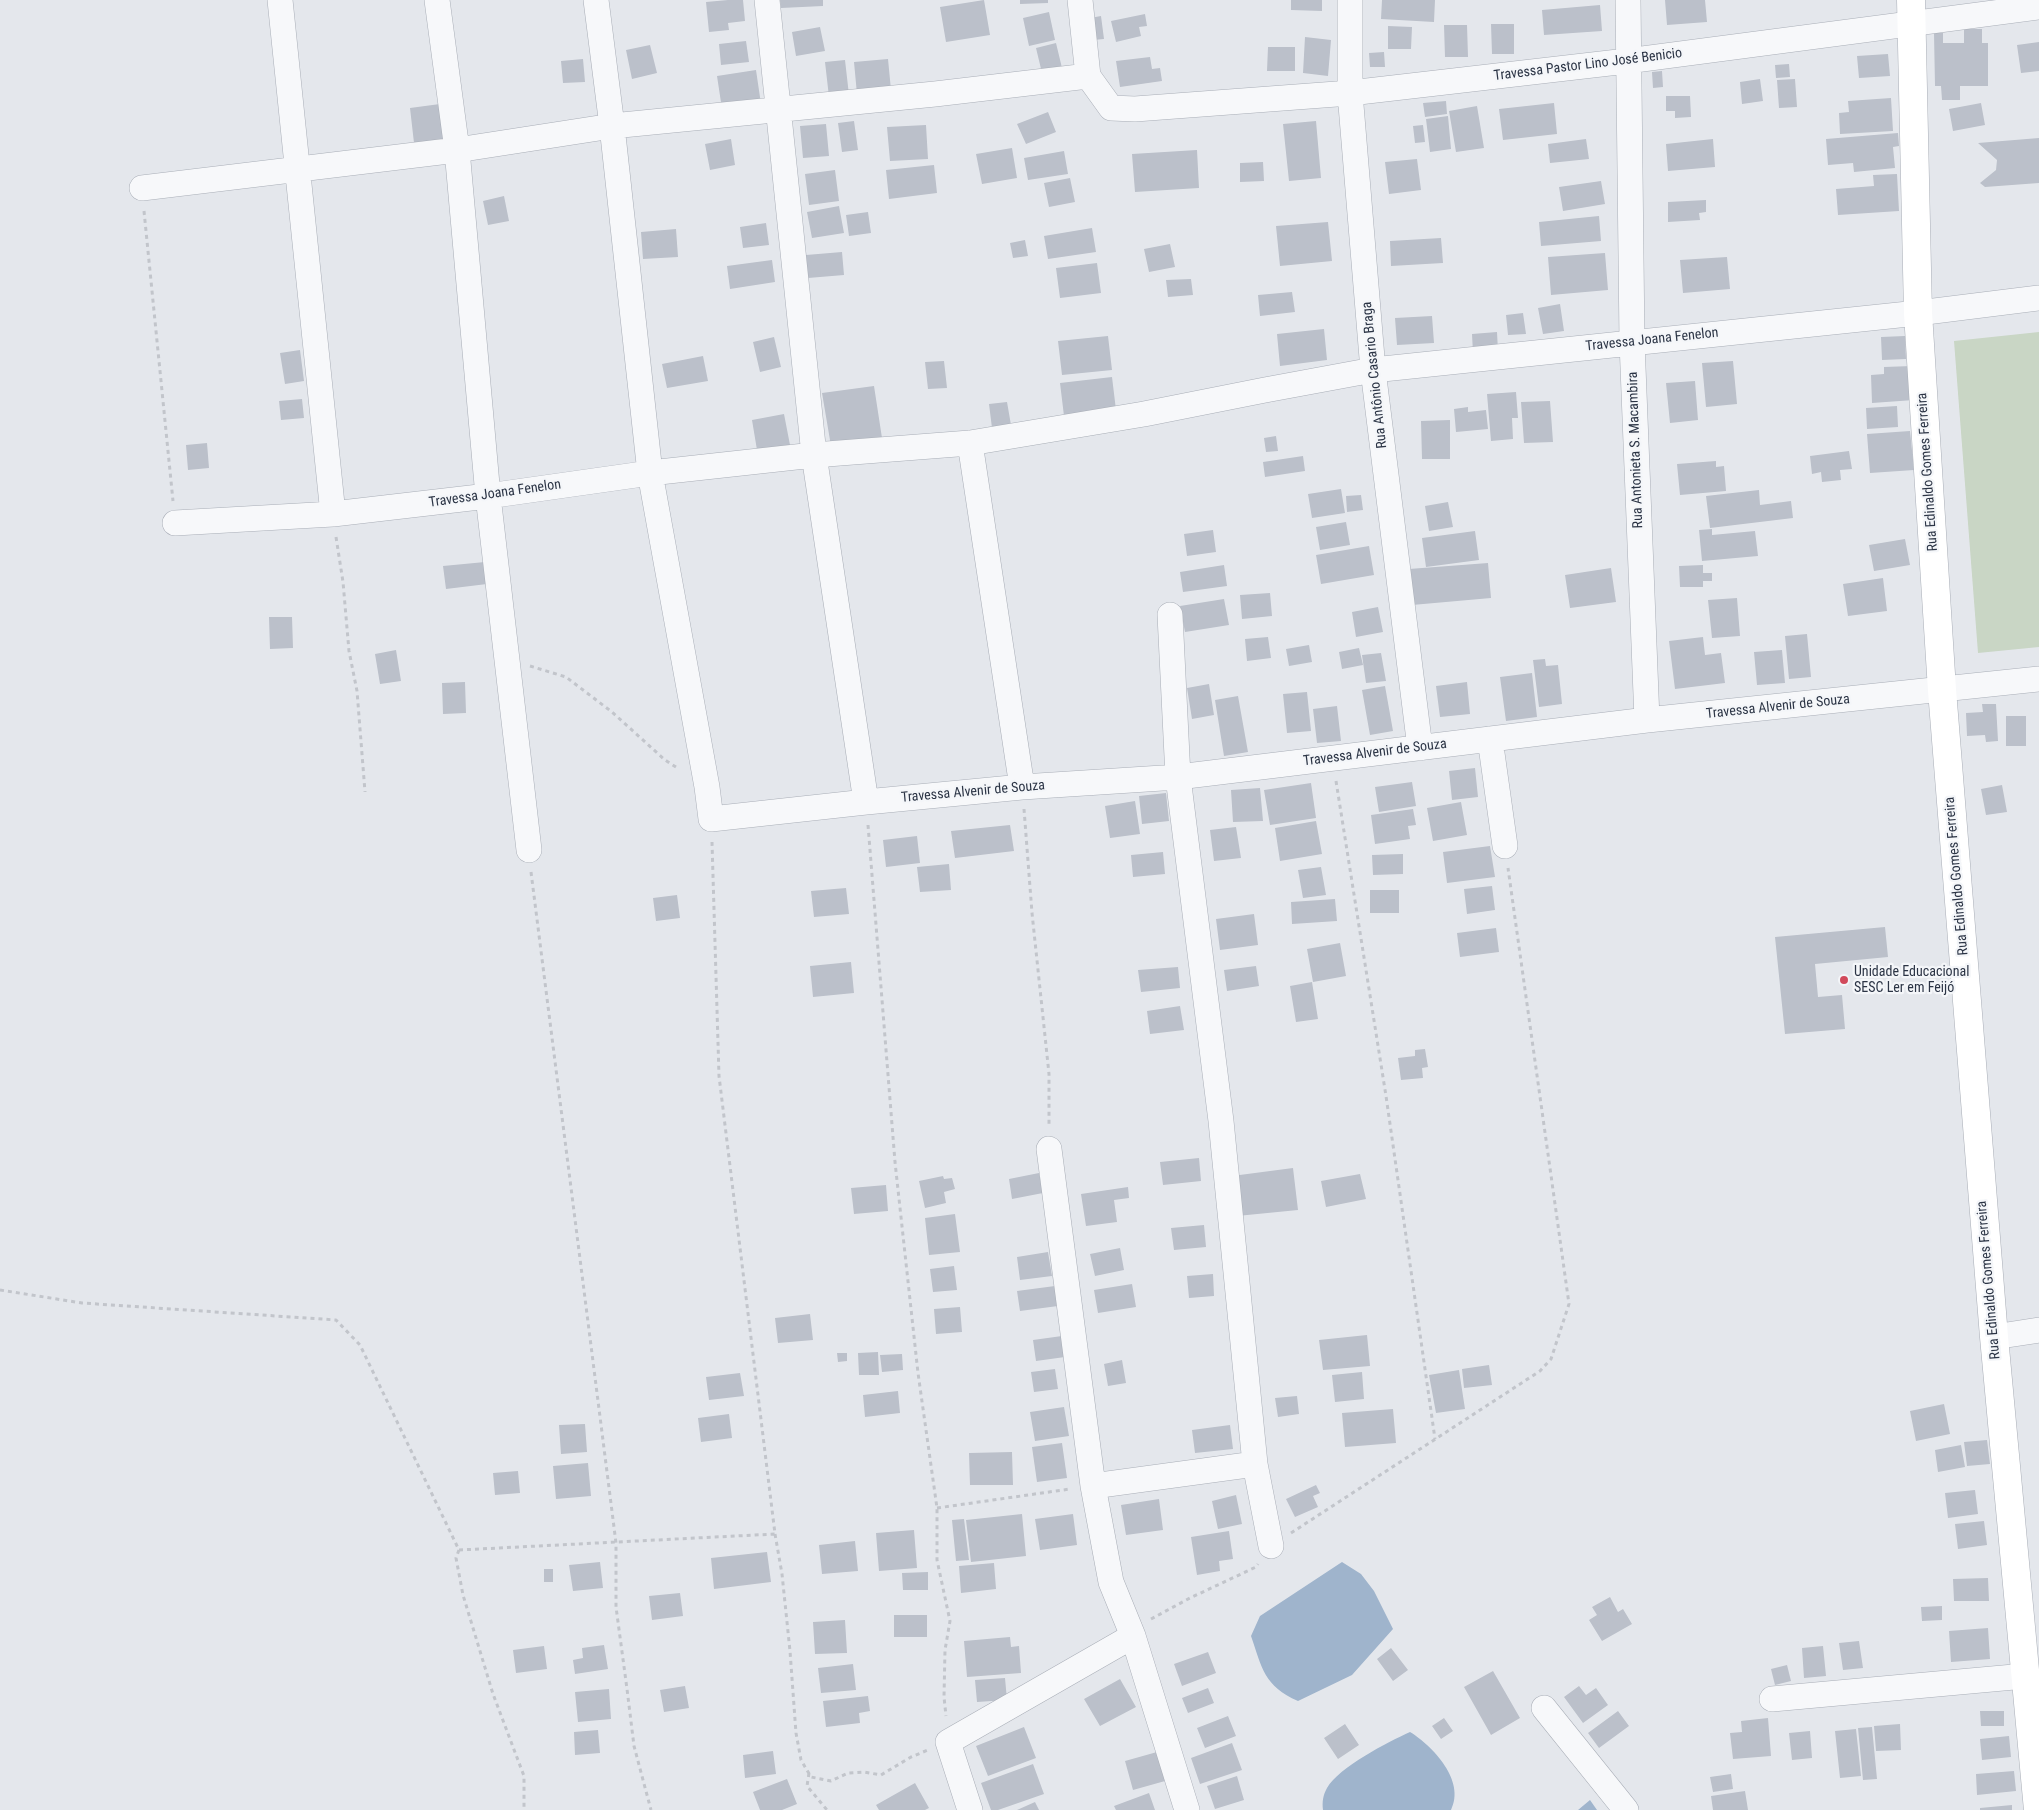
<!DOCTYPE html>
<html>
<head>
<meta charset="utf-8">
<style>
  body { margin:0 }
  canvas { display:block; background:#e4e7ec }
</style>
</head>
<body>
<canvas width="2039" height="1810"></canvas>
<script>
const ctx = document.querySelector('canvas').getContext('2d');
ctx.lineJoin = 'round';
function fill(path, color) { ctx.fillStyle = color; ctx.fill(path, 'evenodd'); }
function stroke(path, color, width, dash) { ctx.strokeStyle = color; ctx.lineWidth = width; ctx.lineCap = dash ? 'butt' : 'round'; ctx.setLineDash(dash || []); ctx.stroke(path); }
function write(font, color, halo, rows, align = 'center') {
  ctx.font = font + ' "Roboto Condensed",sans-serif'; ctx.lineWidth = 4.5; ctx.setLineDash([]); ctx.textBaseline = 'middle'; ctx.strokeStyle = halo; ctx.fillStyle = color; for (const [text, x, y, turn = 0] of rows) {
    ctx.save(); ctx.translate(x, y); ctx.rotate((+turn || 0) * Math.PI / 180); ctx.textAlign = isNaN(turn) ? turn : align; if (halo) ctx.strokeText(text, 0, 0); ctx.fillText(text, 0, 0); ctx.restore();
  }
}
fill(new Path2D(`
  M2039,332V647L1978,653L1954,341Z`), '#c9d6c5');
fill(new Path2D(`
  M1342,1562L1361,1574L1374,1591L1393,1629L1352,1675L1298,1701C1264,1686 1262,1668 1251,1636L1260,1616Z
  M1410,1732C1433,1746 1466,1781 1451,1810H1323C1322,1802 1323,1795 1327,1788C1339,1767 1388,1742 1410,1732Z
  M1590,1800L1597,1810H1578Z`), '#9fb4cc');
fill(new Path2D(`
  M728,0H743L745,21L728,23L729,30L709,32L706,2Z
  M780,0H823V6L781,8Z
  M984,0L990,35L946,42L940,7Z
  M1020,0H1048V3L1020,4Z
  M1291,0H1322V11L1291,10Z
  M1382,0H1435L1434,22L1381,19Z
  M1665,0H1705L1707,22L1667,25Z
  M1600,5L1602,31L1544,35L1542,10Z
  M1049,12L1055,40L1029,46L1023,18Z
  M1145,14L1147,26L1139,27L1141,36L1116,42L1111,21Z
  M1101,16L1104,39L1093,40L1090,18Z
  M1491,24H1514V54H1492Z
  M1444,25H1467L1468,57H1445Z
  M1388,26L1412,27L1411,49H1388Z
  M820,27L825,51L796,56L792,32Z
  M1964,29H1982V43H1988V86H1960V100H1942L1941,86H1935L1934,33H1943V43H1964Z
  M1305,37L1331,40L1328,76L1303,73Z
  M746,41L749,62L721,65L719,44Z
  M2039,42V71L2021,73L2017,45Z
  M1056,43L1062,68L1042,73L1036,48Z
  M650,45L657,73L632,79L626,50Z
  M1268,47H1295V71H1267Z
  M1384,52L1385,67H1370L1369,53Z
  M1888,54L1890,76L1859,78L1857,56Z
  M1150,57L1152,69L1160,68L1162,81L1120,87L1116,61Z
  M583,59L585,82L563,83L561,61Z
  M888,59L891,90L857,94L854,62Z
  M845,60L849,95L829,97L825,62Z
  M1789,64L1790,77L1776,78L1775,65Z
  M756,70L761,104L722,109L717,76Z
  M1662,71L1663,87L1653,88L1652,72Z
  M1760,79L1763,101L1742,104L1740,82Z
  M1795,79L1797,107L1779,108L1777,80Z
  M1666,96H1690L1691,117L1675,118V111H1666Z
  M1891,98L1893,131L1840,134L1839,113L1849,112L1848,101Z
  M1446,101L1447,114L1425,117L1423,103Z
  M1554,103L1557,134L1503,140L1499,109Z
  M1981,103L1985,125L1953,131L1949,109Z
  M440,104L444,139L414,143L410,108Z
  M1477,106L1484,148L1456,152L1449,111Z
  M1048,112L1056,132L1026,144L1017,124Z
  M1448,116L1451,149L1430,152L1426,119Z
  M854,121L858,150L842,152L838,123Z
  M1316,121L1321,178L1289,181L1283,124Z
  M826,124L829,156L803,158L800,126Z
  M926,125L928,159L890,161L887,127Z
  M1423,125L1425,142L1415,143L1413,126Z
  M1898,133L1899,146L1893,147L1895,168L1854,172L1853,163L1828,165L1826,139Z
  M2039,138V183L1985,187L1980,183L1996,170L1997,160L1978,143Z
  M731,139L735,165L710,170L705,144Z
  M1586,139L1589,159L1550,163L1548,144Z
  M1713,139L1715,167L1668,171L1666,144Z
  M1012,148L1017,178L982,184L976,154Z
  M1197,150L1199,188L1135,192L1132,154Z
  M1064,151L1068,174L1028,180L1024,158Z
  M1417,159L1421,190L1389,194L1385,162Z
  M1263,162L1264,181L1240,182V163Z
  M934,165L937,193L889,199L886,170Z
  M835,170L839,201L809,205L805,174Z
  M1897,174L1899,211L1838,215L1836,189L1874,186L1873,175Z
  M1070,178L1075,202L1049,207L1044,183Z
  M1601,181L1605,204L1563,211L1559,187Z
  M504,196L509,221L488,225L483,201Z
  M1706,200V212L1699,213L1700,220L1668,222V202Z
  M839,206L844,233L812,238L807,212Z
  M868,212L871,233L849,236L846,215Z
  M1599,216L1601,241L1541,246L1539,222Z
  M1328,222L1332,261L1280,266L1276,226Z
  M766,223L769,245L743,248L740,227Z
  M1092,228L1096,252L1048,259L1044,236Z
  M676,229L678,257L643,259L641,232Z
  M1441,238L1443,263L1391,266L1390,241Z
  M1025,240L1028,256L1013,258L1010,243Z
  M1170,244L1175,267L1149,272L1144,249Z
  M842,252L844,275L808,278L806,255Z
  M1605,253L1608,290L1551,295L1548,257Z
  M1727,257L1730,289L1683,293L1680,260Z
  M772,260L775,282L730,289L727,266Z
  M1097,263L1101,293L1060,298L1056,268Z
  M1191,279L1193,295L1168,297L1166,280Z
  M1292,292L1295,312L1260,316L1258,295Z
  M1560,304L1564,331L1543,334L1538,308Z
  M1523,313L1526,334L1508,335L1506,315Z
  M1432,316L1434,343L1397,345L1395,318Z
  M1324,329L1327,360L1280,366L1277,334Z
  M1497,332L1498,351L1473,353L1472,334Z
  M1108,336L1112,370L1062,375L1058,341Z
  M1905,336L1906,359L1882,360L1881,337Z
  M774,337L781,367L760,372L753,342Z
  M300,350L304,381L285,384L280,353Z
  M703,356L708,381L667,388L662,364Z
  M944,361L947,388L928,389L925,362Z
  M1733,361L1737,404L1706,407L1702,363Z
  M1912,366L1914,400L1872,403L1871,375L1884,374V367Z
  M1112,377L1116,410L1064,416L1060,383Z
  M1695,381L1698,420L1670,423L1666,383Z
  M874,386L882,438L831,446L822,393Z
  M1516,392L1518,418H1512L1513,439L1491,441L1487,394Z
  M302,399L304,418L281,420L279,401Z
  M1550,401L1553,442L1524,443L1521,402Z
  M1007,402L1011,425L992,428L989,404Z
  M1897,406L1898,427L1867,429L1866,408Z
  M1468,407V412L1486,410L1488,429L1456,432L1454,409Z
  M784,414L790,445L757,450L752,420Z
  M1450,420V459H1422L1421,421Z
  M1910,431L1914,470L1870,473L1867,434Z
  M1276,436L1278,451L1266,452L1264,438Z
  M207,443L209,468L188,470L186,445Z
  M1849,451L1852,469L1840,470L1841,480L1822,482L1821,472L1812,474L1810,456Z
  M1303,456L1305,471L1265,477L1263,462Z
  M1716,461V467L1724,466L1726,491L1680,495L1677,464Z
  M1341,489L1345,513L1312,518L1308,494Z
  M1759,490L1760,505L1791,501L1793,518L1710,528L1706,496Z
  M1361,495L1363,510L1347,512L1346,496Z
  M1448,502L1453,527L1429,531L1425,506Z
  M1346,522L1350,545L1320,550L1316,527Z
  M1712,529V535L1755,531L1758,556L1702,561L1699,530Z
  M1213,530L1216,552L1187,556L1184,534Z
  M1475,531L1479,560L1426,567L1422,538Z
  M1905,539L1910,565L1874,571L1869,545Z
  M1369,546L1374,575L1321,584L1316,555Z
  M485,562L487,584L446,589L443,566Z
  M1488,563L1491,598L1412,605L1409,569Z
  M1224,565L1227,586L1183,592L1180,572Z
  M1703,565V573H1712V581H1703V587H1680L1679,566Z
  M1611,568L1616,602L1570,608L1565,575Z
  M1883,578L1887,611L1848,616L1843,584Z
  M1270,593L1272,616L1242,619L1240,595Z
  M1737,598L1740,636L1712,638L1708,600Z
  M1224,599L1229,625L1185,632L1180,606Z
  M1378,607L1383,632L1356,637L1352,612Z
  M269,617H292L293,648L270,649Z
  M1807,634L1811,677L1789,679L1785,636Z
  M1268,637L1271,658L1247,661L1245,639Z
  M1703,637L1705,655L1721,653L1725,683L1675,689L1669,641Z
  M1309,645L1312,662L1289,666L1286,649Z
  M1359,648L1363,665L1342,669L1339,652Z
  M396,650L401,681L380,684L375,654Z
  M1782,650L1785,683L1757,685L1754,652Z
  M1381,653L1386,681L1366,683L1362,655Z
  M1545,659L1546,666L1558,665L1562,704L1539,707L1533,660Z
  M1532,673L1537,717L1506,721L1500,677Z
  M465,682L466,713L443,714L442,683Z
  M1467,682L1470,714L1440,717L1436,686Z
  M1209,684L1214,715L1192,719L1187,688Z
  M1385,686L1393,731L1370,735L1362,690Z
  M1307,692L1311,731L1287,733L1283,694Z
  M1238,696L1248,752L1224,756L1215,700Z
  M1982,704H1996L1998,741L1986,742L1985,735L1967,736L1966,713L1983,712Z
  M1337,706L1341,741L1317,743L1313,709Z
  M2006,716H2026V746H2006Z
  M1475,768L1478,797L1452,800L1449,771Z
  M1412,782L1416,806L1379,812L1375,787Z
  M1311,783L1316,818L1270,825L1264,790Z
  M2002,785L2007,812L1986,815L1981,789Z
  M1260,788L1263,821L1233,822L1231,790Z
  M1166,793L1169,821L1142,824L1139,796Z
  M1135,801L1140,834L1110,838L1105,806Z
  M1461,802L1467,835L1433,841L1427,808Z
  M1413,809L1416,825L1408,826L1410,839L1375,844L1371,815Z
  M1316,821L1322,854L1280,861L1275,828Z
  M1010,825L1014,851L955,858L951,831Z
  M1236,827L1241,858L1214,861L1210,830Z
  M917,836L920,863L886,867L883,840Z
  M1490,846L1495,877L1447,883L1443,852Z
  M1163,852L1165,874L1133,877L1131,855Z
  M1403,854V874L1373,875L1372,855Z
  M949,864L951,890L920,892L917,867Z
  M1321,867L1326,895L1303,898L1298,870Z
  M1492,886L1495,910L1467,914L1464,889Z
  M846,888L849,914L814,917L811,891Z
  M1370,890H1399V913H1370Z
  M677,895L680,918L656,921L653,898Z
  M1335,899L1337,921L1292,924L1291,902Z
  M1254,914L1258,945L1220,950L1216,919Z
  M1885,927L1888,957L1815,964L1818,997L1842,995L1845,1029L1785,1034L1775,937Z
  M1496,928L1499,952L1460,957L1457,933Z
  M1340,943L1346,976L1313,982L1307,949Z
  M851,962L854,993L813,997L810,966Z
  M1256,966L1259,986L1227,991L1224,970Z
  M1178,967L1180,988L1141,992L1138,970Z
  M1312,982L1318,1019L1296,1022L1290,986Z
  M1180,1006L1184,1030L1150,1034L1147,1011Z
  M1425,1049L1428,1067L1422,1068L1423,1078L1401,1080L1398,1058L1415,1056V1050Z
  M1199,1158L1201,1181L1163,1185L1160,1162Z
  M1293,1168L1298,1210L1237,1216L1232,1176Z
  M1039,1173L1043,1193L1012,1199L1009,1179Z
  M1360,1174L1366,1199L1326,1207L1321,1181Z
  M943,1176L944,1179L952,1178L955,1189L944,1192L946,1203L925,1208L919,1181Z
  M886,1185L888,1211L854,1214L851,1188Z
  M1128,1187L1129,1198L1114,1200L1117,1222L1086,1226L1081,1194Z
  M955,1214L960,1252L929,1255L925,1218Z
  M1204,1225L1206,1247L1174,1250L1171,1228Z
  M1120,1248L1124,1270L1095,1276L1090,1254Z
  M1048,1252L1052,1276L1020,1280L1017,1257Z
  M954,1266L957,1290L933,1292L930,1269Z
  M1213,1274L1214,1296L1189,1298L1187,1276Z
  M1132,1284L1136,1307L1098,1313L1094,1290Z
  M1055,1286L1058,1306L1020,1311L1017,1291Z
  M960,1307L962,1332L936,1334L934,1309Z
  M810,1314L813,1340L778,1343L775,1318Z
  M1367,1335L1370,1366L1323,1370L1319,1340Z
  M1062,1336L1065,1357L1036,1361L1033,1340Z
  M878,1352L879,1375H859L858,1353Z
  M837,1353H847V1361L838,1362Z
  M902,1354L903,1370L882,1372L880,1355Z
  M1122,1360L1126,1383L1108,1386L1104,1364Z
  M1489,1365L1492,1385L1464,1388L1462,1369Z
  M1055,1369L1058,1389L1034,1392L1031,1372Z
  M1459,1370L1465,1409L1436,1413L1429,1375Z
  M1362,1372L1364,1399L1335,1402L1332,1375Z
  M740,1373L744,1396L709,1400L706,1377Z
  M898,1391L900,1413L865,1417L863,1395Z
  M1297,1396L1299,1414L1278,1417L1275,1398Z
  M1944,1404L1950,1434L1916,1441L1910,1411Z
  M1064,1407L1069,1436L1035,1441L1030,1412Z
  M1393,1409L1396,1443L1345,1447L1342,1413Z
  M729,1414L732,1438L701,1442L698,1418Z
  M585,1424L587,1452L561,1454L559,1425Z
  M1230,1425L1233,1449L1195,1453L1192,1430Z
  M1987,1440L1990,1464L1967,1466L1964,1442Z
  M1062,1443L1067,1478L1037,1482L1032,1447Z
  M1961,1445L1965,1467L1938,1472L1935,1450Z
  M1012,1452L1013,1485H970L969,1453Z
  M588,1463L591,1496L556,1499L553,1466Z
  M518,1471L520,1493L495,1495L493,1473Z
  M1316,1485L1320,1493L1313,1496L1318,1507L1295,1517L1286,1499Z
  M1975,1490L1978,1514L1948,1518L1945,1493Z
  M1236,1495L1242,1524L1218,1529L1212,1501Z
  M1159,1499L1163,1530L1126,1535L1121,1505Z
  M1022,1514L1026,1556L971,1562L966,1520Z
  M1073,1514L1077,1545L1040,1550L1035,1519Z
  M964,1519L969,1560L956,1561L952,1520Z
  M1984,1521L1987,1545L1958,1549L1955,1524Z
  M914,1530L917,1568L879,1571L876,1533Z
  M1229,1531L1233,1559L1219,1561L1220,1571L1197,1575L1191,1537Z
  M855,1541L858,1571L822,1574L819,1545Z
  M767,1552L771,1582L714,1589L711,1558Z
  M600,1562L603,1588L573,1591L569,1565Z
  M994,1563L996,1589L961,1593L959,1566Z
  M544,1569H553V1582H544Z
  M928,1572V1590H903L902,1573Z
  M1988,1578L1989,1601H1954L1953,1579Z
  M680,1593L683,1616L652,1620L649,1596Z
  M1610,1597L1618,1612L1623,1609L1632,1624L1602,1641L1589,1620L1597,1615L1592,1607Z
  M1942,1606V1620L1922,1621L1921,1607Z
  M894,1615H927V1637H894Z
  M845,1620L847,1653L815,1654L813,1622Z
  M1988,1628L1990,1659L1951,1662L1949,1631Z
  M1010,1637L1011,1647L1019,1646L1021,1673L967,1677L964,1641Z
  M1859,1641L1863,1668L1843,1670L1839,1643Z
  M604,1645L608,1669L575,1674L573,1660L583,1658L582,1648Z
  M544,1646L547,1669L516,1673L513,1650Z
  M1823,1646L1826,1676L1804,1678L1802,1648Z
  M1391,1648L1408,1670L1393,1681L1377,1659Z
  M1208,1652L1216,1673L1182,1686L1174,1664Z
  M853,1664L856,1690L821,1693L818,1668Z
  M1787,1665L1791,1681L1775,1685L1771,1669Z
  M1493,1671L1520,1718L1491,1735L1464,1687Z
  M1005,1678L1007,1700L977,1702L975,1680Z
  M1120,1679L1136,1707L1100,1726L1084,1699Z
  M685,1686L689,1708L664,1712L660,1690Z
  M1579,1686L1586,1695L1596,1688L1608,1705L1583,1723L1564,1697Z
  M1208,1688L1214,1703L1188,1713L1182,1698Z
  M609,1689L611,1719L578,1722L575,1692Z
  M868,1696L870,1711L859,1713L860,1723L826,1727L823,1701Z
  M1618,1711L1629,1726L1599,1748L1588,1733Z
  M1980,1711H2004V1726H1981Z
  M1228,1716L1236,1736L1205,1748L1197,1728Z
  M1444,1718L1453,1731L1441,1739L1432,1726Z
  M1768,1718L1771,1756L1733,1759L1730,1733L1742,1732L1741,1721Z
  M1345,1724L1359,1745L1338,1759L1324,1738Z
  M1900,1724L1901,1750L1876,1751L1874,1726Z
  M1024,1727L1036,1758L988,1776L976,1746Z
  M1872,1727L1877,1779L1863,1780L1858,1728Z
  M1856,1729L1861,1776L1840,1778L1835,1731Z
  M598,1730L600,1753L575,1755L574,1732Z
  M1810,1731L1812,1758L1792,1760L1789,1733Z
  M2009,1736L2011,1757L1982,1760L1980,1739Z
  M1232,1743L1242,1770L1200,1784L1191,1758Z
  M773,1751L776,1774L745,1778L743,1755Z
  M1157,1752L1165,1781L1133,1790L1125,1761Z
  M1033,1764L1044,1794L998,1810H991L981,1783Z
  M2014,1771L2016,1791L1977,1795L1976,1774Z
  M1731,1774L1733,1789L1713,1792L1710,1777Z
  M1237,1776L1244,1800L1215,1809L1207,1786Z
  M787,1779L797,1804L782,1810H760L753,1792Z
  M915,1783L929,1808L925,1810H879L876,1805Z
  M1745,1791L1748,1810H1713L1711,1796Z
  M1149,1793L1155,1810H1116L1114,1806Z
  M1035,1802L1039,1810H1017Z
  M2012,1805V1810H1980V1808Z`), '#bbc0ca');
const street = new Path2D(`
  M280,0L333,514
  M437,0L457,150L488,496L529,850
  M596,0L612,126L650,473L707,787L711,819L866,802L1022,787L1178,777L1647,720L2039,679
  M767,0L814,455L866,802
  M1080,0L1088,76L1111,108L1135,109L1350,93L1627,61L2039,7
  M1350,0V93L1373,370L1420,748
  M1628,0L1632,342L1647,720
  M142,188L457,150L612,126L935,94L1088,76
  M970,443L1022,787
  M175,523L333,514L488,496L650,473L814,455L970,443L1144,414L1265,390L1373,370L1918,313L2039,298
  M1170,615L1178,777L1221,1121L1255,1464L1271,1546
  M1490,739L1505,846
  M1049,1149L1093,1486L1111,1582L1133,1636L1187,1810
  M1994,1337L2039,1330
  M1093,1486L1255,1464
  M1772,1699L2025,1676
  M1544,1708L1626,1810
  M970,1810L948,1742L1133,1636`);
const secondary = new Path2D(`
  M1911,0L1918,313L1942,690L1994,1337L2038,1810`);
stroke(street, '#a9aeb7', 26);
stroke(secondary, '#a9aeb7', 29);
stroke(new Path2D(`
  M144,211L173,501
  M336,537L343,582L349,651L357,691L365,792
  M530,666L566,677L612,712L665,760L679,769
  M1336,781L1386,1096L1435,1439
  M1024,809L1032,913L1049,1074V1126
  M868,825L895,1162L918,1373L937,1508V1560L950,1621L945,1650L944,1697L946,1716
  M531,872L616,1543V1607L627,1689L634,1746L651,1810
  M0,1290L82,1303L336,1320L360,1345L459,1550L456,1558L463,1595L493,1694L524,1776V1810
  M937,1508L1070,1489
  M1291,1533L1540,1371L1551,1359L1569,1304L1508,868
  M775,1534L782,1574L790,1651L796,1733L801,1760L811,1777L831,1781L848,1773L864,1772L881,1775L911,1757L928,1750
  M459,1550L775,1534L719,1076L712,842
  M1151,1619L1190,1598L1256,1567L1258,1564
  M809,1773L807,1786L827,1810`), '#c2c5cb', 3, [4, 4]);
stroke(street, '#f7f8fa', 25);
stroke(secondary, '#fff', 28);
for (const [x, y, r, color] of [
  [1844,980,5,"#d1495b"]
]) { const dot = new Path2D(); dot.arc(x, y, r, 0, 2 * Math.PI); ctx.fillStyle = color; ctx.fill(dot); stroke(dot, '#f4f6f9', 2); }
write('14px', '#2b3445', '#f4f6f9', [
  ["Travessa Pastor Lino José Benicio",1588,65,-7],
  ["Travessa Joana Fenelon",1652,340,-6],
  ["Rua Antônio Casario Braga",1375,375,-96],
  ["Rua Antonieta S. Macambira",1636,450,-92],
  ["Rua Edinaldo Gomes Ferreira",1928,472,-94],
  ["Travessa Joana Fenelon",495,494,-8],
  ["Travessa Alvenir de Souza",1778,707,-6],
  ["Travessa Alvenir de Souza",1375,753,-7],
  ["Travessa Alvenir de Souza",973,792,-5],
  ["Rua Edinaldo Gomes Ferreira",1957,876,-95],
  ["Rua Edinaldo Gomes Ferreira",1989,1280,-95]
]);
write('14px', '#2b3445', '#f4f6f9', [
  ["Unidade Educacional",1854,972],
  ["SESC Ler em Feijó",1854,988]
], 'left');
</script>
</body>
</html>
